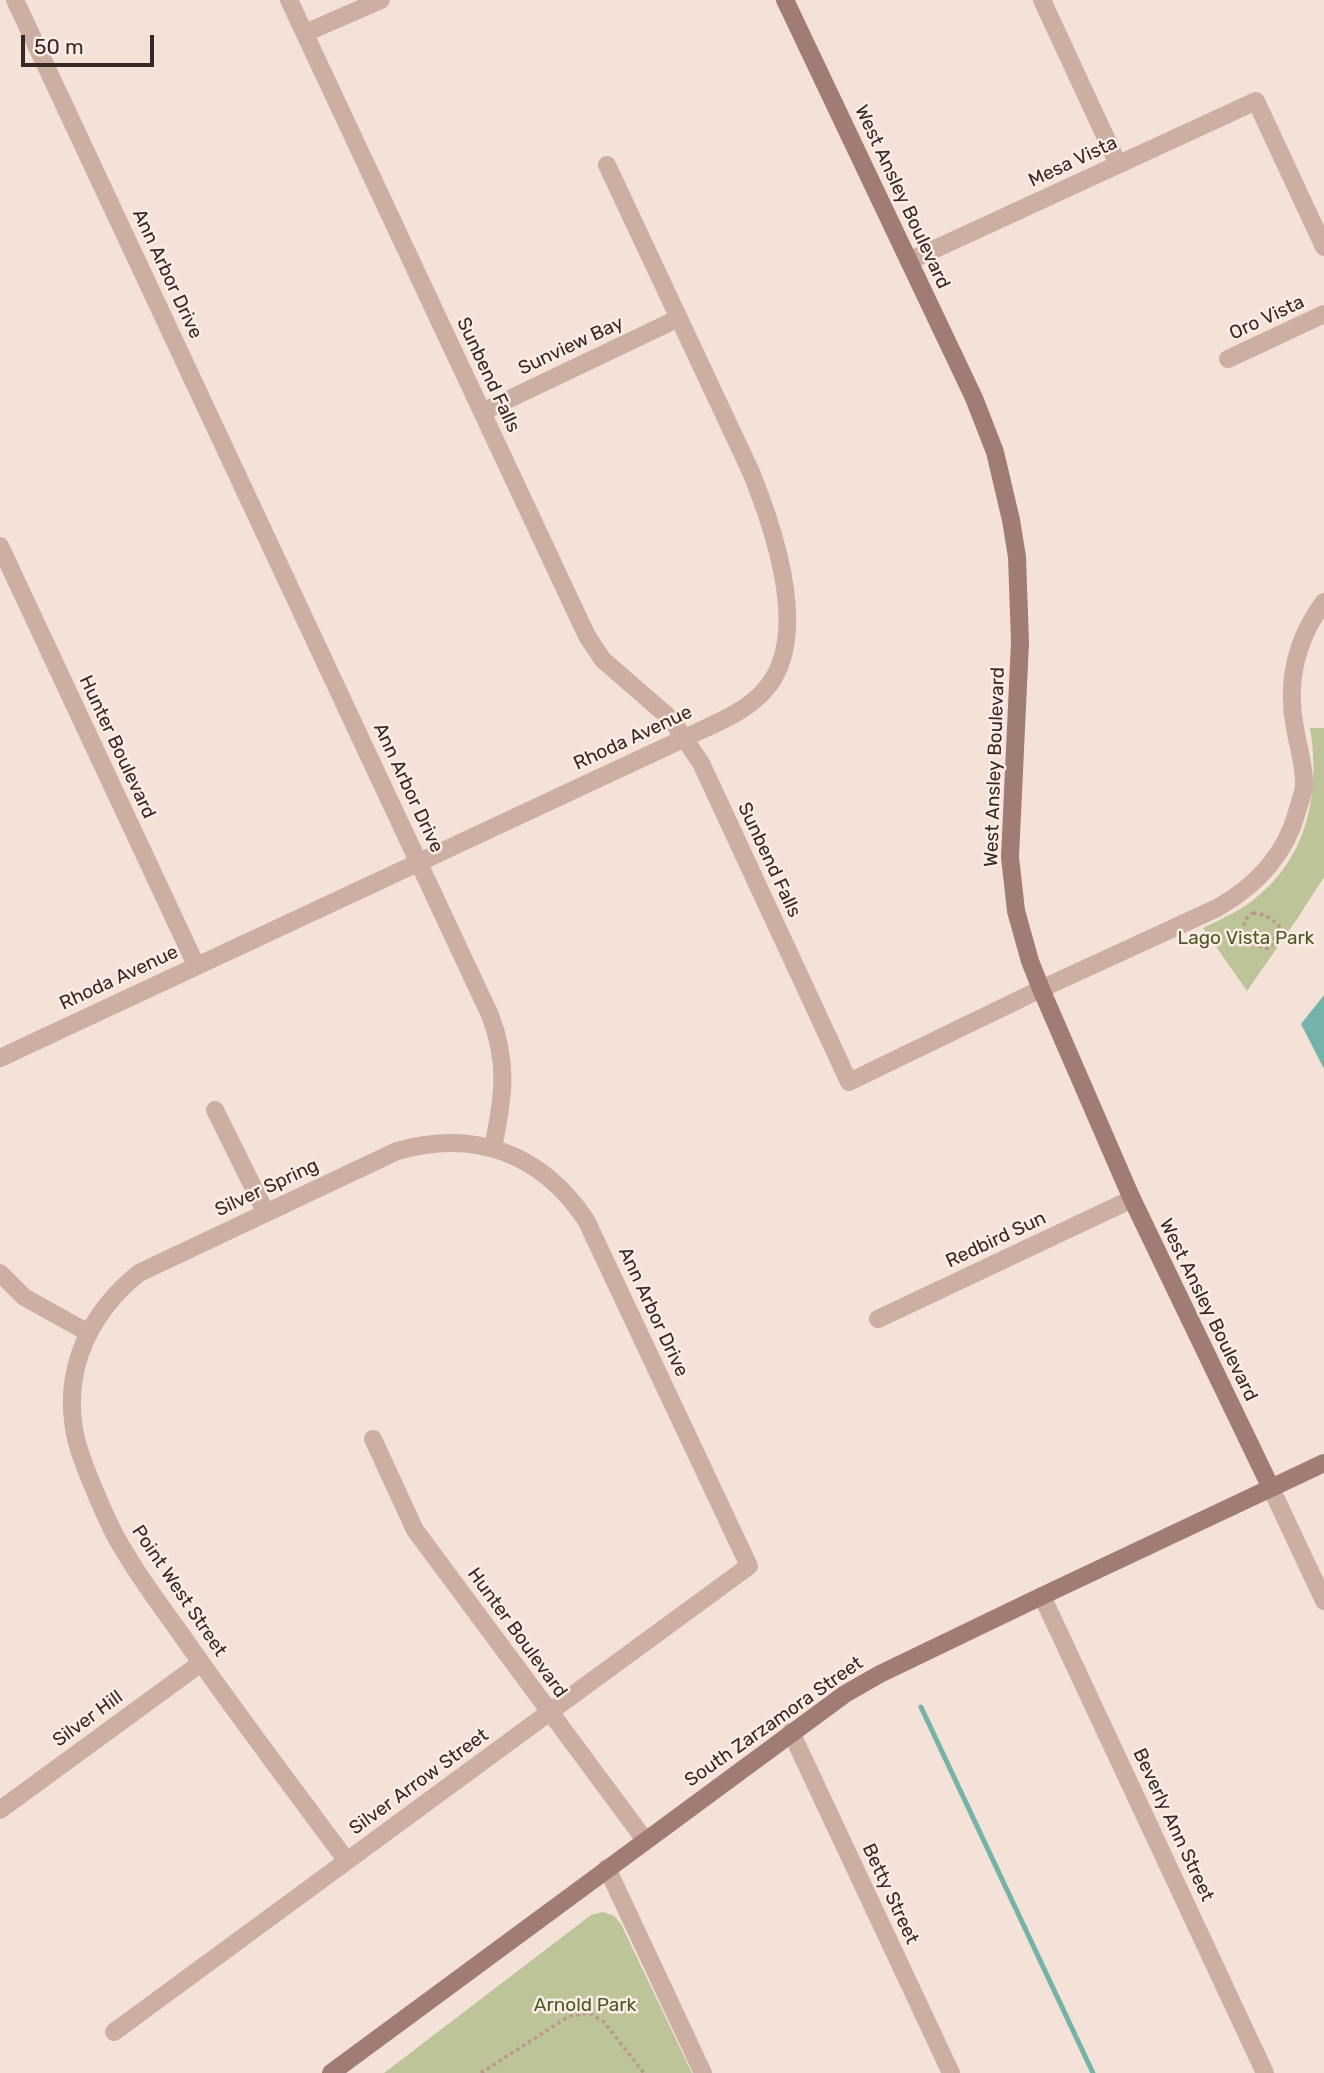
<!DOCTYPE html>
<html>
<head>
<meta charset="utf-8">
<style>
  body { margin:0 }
  #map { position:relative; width:1324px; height:2073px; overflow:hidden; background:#f4e2d8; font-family:Rubik,sans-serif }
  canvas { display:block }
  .scale { position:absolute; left:21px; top:35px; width:133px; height:32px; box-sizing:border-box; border:4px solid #372826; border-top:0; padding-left:9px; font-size:21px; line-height:24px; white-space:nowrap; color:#372826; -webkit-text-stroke:5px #fbede5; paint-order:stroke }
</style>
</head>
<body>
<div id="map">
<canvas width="1324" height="2073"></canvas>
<div class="scale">50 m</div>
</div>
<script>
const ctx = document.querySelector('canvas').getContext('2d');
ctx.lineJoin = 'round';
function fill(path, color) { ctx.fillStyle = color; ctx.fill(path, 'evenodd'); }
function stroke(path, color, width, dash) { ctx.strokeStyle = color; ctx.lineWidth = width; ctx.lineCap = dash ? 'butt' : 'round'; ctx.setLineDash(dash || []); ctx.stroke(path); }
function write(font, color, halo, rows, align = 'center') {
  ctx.font = font + ' Rubik,sans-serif'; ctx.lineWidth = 5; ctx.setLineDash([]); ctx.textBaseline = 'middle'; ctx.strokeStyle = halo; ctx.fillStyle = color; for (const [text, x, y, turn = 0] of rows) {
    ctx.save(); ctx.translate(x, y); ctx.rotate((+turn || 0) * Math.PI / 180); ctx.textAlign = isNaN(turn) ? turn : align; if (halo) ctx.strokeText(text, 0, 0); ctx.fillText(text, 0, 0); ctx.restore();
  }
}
fill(new Path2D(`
  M1310,728H1324V877L1297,919L1247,991L1203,928C1215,922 1226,917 1237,911C1304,871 1322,800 1310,728Z
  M603,1912L614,1916L621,1924L692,2073H384L591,1915Z`), '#bdc497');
fill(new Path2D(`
  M1324,995V1069L1301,1024Z`), '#75b3aa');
stroke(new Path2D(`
  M921,1707L1093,2073`), '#75b3aa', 5);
stroke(new Path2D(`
  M1253,913C1262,913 1276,920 1280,928L1269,949L1250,943L1240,934L1248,916Z
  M481,2073L569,2016L589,2013L604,2022L644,2073`), '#b9988d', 3.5, [3.5, 3.5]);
stroke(new Path2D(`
  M15,0L490,1015C509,1064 503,1099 493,1148
  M289,0L587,636L603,660L671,719L701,763L849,1082L1041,989L1217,908C1256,886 1285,856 1297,812C1299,804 1303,795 1304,786C1305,768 1298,746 1295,728C1286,683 1296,639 1324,602
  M1042,0L1118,164
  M305,33L381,0
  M909,261L1256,101L1324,247
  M1228,359L1324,314
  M482,412L679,318
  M0,546L196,965
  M0,1058L685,738C711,725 743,714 763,692C813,640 774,529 751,472L607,165
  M215,1110L265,1211
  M0,1273L24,1297L87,1332
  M878,1319L1132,1199
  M373,1439L415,1530L645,1840
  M1271,1488L1324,1601
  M1042,1596L1265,2073
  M791,1732L951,2073
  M0,1810L201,1663
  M607,1868L703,2073
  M114,2032C325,1877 537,1721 749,1566L586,1220C541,1153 475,1129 397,1151L139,1273C93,1310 66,1362 73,1421C75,1441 82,1459 89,1477C100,1503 111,1531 126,1554C143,1583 164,1610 183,1637C236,1713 292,1787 347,1861`), '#cdaea3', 18);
stroke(new Path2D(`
  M785,0L974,398L995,452L1011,520L1017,557L1020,642L1010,857L1016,911L1030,961L1041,989L1132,1199L1271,1488
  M331,2073L845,1694L880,1674L1042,1596L1324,1463`), '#a17c74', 18);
write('19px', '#372826', '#fbede5', [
  ["Mesa Vista",1073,162,-25],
  ["West Ansley Boulevard",902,197,65],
  ["Ann Arbor Drive",167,274,65],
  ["Oro Vista",1267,318,-25],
  ["Sunview Bay",571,346,-25],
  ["Sunbend Falls",488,375,65],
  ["Rhoda Avenue",633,738,-25],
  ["Hunter Boulevard",117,747,65],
  ["West Ansley Boulevard",995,767,-88],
  ["Ann Arbor Drive",408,788,65],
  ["Sunbend Falls",769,860,65],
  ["Rhoda Avenue",119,978,-25],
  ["Silver Spring",267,1188,-25],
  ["Redbird Sun",996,1240,-25],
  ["West Ansley Boulevard",1208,1310,64],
  ["Ann Arbor Drive",653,1312,65],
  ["Point West Street",179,1591,56],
  ["Hunter Boulevard",517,1633,54],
  ["Silver Hill",88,1719,-36],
  ["South Zarzamora Street",774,1722,-35],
  ["Silver Arrow Street",419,1782,-36],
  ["Beverly Ann Street",1173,1825,65],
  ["Betty Street",890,1894,65]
]);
write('19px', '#4f5827', '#fbede5', [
  ["Lago Vista Park",1246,939],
  ["Arnold Park",585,2006]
]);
</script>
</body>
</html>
